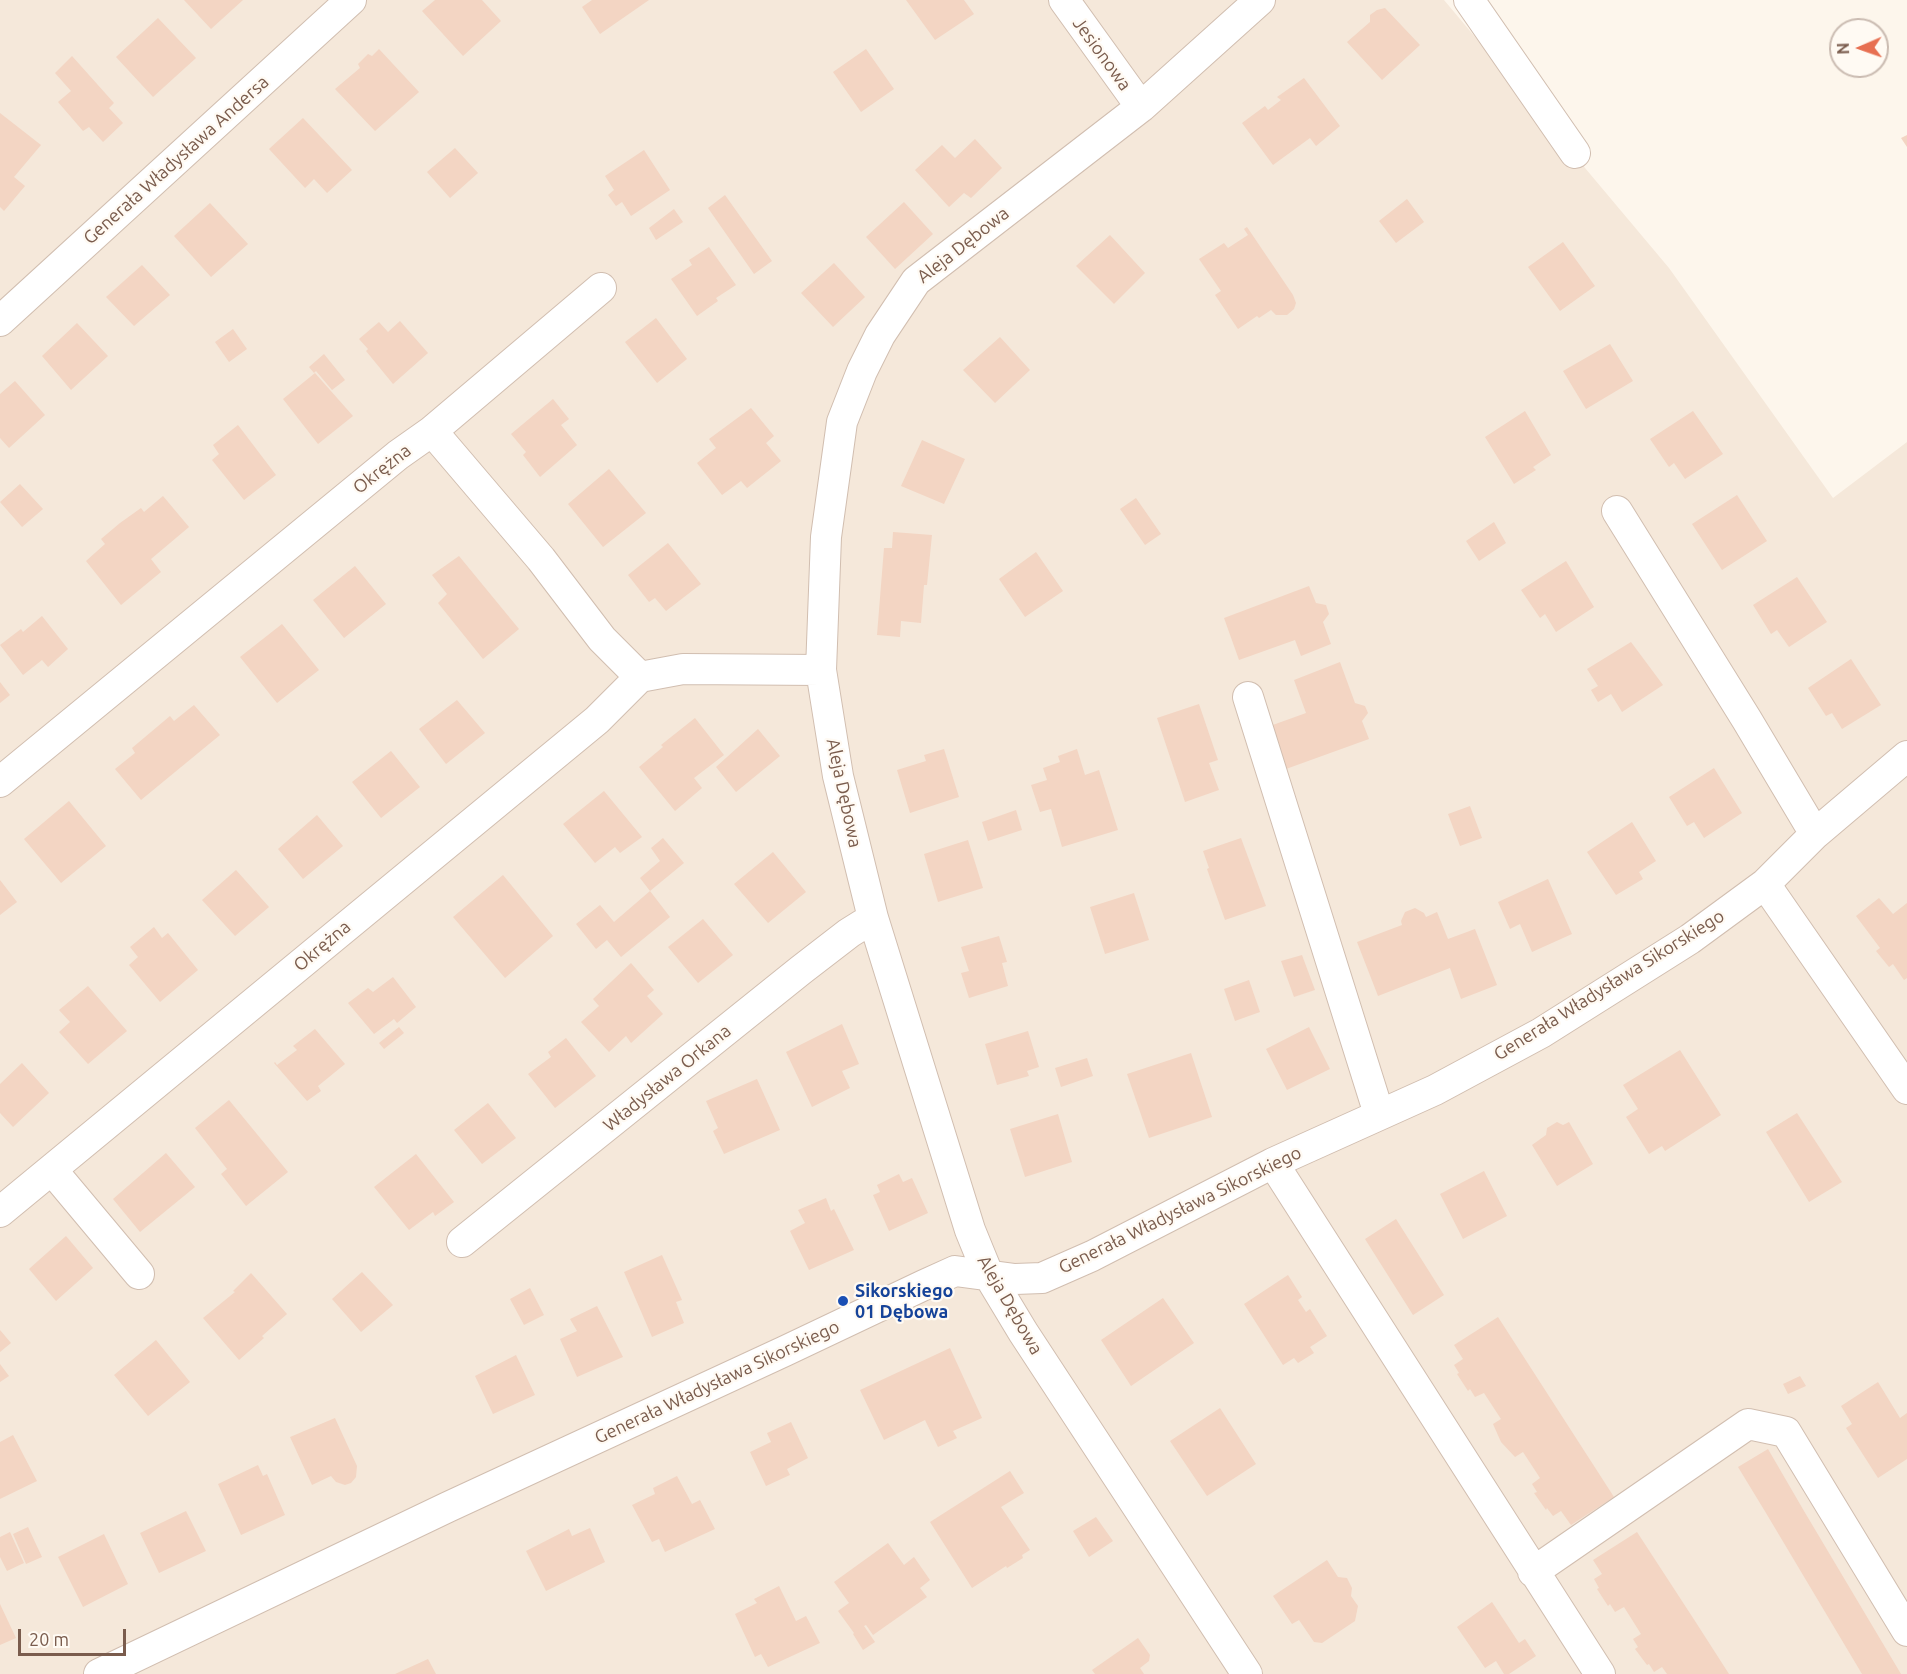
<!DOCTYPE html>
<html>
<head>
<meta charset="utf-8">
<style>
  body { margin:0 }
  #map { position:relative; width:1907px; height:1674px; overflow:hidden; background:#fdf6ec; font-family:Ubuntu,sans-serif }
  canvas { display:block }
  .north { position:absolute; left:1829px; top:18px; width:60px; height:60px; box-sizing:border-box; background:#fffaf3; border:2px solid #cabbb1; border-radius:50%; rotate:268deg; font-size:16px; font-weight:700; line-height:24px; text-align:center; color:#7a5c4d }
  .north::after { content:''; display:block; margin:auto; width:21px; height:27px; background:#e76f51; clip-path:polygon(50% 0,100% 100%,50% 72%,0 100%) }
  .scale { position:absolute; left:18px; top:1629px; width:108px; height:27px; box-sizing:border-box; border:3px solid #7a5c4d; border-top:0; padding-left:8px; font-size:18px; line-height:21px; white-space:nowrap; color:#7a5c4d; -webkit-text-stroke:4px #fffaf3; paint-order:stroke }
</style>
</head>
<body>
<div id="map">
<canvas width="1907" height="1674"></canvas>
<div class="north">N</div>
<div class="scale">20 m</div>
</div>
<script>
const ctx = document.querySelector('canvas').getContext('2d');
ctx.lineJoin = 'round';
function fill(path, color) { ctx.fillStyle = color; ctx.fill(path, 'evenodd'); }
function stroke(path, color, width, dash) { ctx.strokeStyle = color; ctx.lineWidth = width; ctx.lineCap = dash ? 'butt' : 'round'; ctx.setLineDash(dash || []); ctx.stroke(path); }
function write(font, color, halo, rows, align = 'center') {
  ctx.font = font + ' Ubuntu,sans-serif'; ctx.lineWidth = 4.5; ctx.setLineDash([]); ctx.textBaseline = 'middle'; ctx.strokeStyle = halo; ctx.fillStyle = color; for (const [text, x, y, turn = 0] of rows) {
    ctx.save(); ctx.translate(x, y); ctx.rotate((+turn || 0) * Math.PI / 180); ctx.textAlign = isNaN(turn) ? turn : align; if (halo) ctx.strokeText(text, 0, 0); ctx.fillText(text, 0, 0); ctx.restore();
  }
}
fill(new Path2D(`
  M0,0H1444L1669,268L1833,498L1907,442V1674H0Z`), '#f5e8da');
fill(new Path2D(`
  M184,0H243L211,29Z
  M435,0H482L501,21L463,56L422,11Z
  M592,0H649L600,34L582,7Z
  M906,0H964L974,14L935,40Z
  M1385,8L1420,45L1382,80L1347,42L1370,22V15L1377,10Z
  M158,18L196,58L153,97L116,57Z
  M379,49L419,92L375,131L335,89L360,68L358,64L368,54L372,56Z
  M866,49L894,89L861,112L833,72Z
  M72,56L114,103L109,108L123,123L103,142L89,127L83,131L58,102L71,91L55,73Z
  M1304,78L1340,126L1316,146L1310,138L1273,165L1242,123L1265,106L1268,110L1281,100L1277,97Z
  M0,113L41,145L14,177L25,186L4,211L0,207Z
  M303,118L352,170L327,193L314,179L305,188L269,149Z
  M1907,135V147L1901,138Z
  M975,139L1002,168L971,198L964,193L949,207L915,170L942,145L955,158Z
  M455,148L478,173L450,198L427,172Z
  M644,150L670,190L631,216L622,202L616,206L608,195L614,190L605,176Z
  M725,195L772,261L754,274L708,208Z
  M1407,199L1424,222L1396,243L1379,221Z
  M904,202L933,234L895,269L866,237Z
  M210,203L248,244L211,277L174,236Z
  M674,209L683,222L656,240L649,228Z
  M1247,227L1293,295L1296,303L1294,309L1287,315H1276L1271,310L1259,318L1257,316L1238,329L1215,295L1221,291L1199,259L1224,243L1228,248L1248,235L1244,229Z
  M1110,235L1145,273L1114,304L1076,266Z
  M1563,242L1595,286L1560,311L1528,267Z
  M709,247L736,285L716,298L718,301L697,316L671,279L692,265L689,260Z
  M834,263L865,297L833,327L801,293Z
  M142,265L170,295L134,326L106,297Z
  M656,318L687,359L657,383L625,342Z
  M400,321L428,353L393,384L366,351L368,349L359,339L379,322L388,332Z
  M77,323L108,356L71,390L42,356Z
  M233,329L247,349L229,362L215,342Z
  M1000,337L1030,370L995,403L963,370Z
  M1610,344L1633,381L1586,409L1563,371Z
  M324,354L345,380L332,390L316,371L314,373L309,367Z
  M315,373L353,416L318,444L283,399Z
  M15,381L45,415L9,448L0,438V394Z
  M553,399L569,419L561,425L577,445L540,477L523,455L526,452L511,434Z
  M751,408L774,436L766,443L781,461L747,488L741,481L722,495L697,463L716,448L709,439Z
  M1525,411L1551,455L1533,467L1536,470L1514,484L1485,437Z
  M1693,411L1723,454L1685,479L1674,463L1669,467L1650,439Z
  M238,425L276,475L244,500L212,460L219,454L213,445Z
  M922,440L965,459L944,504L901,486Z
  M609,469L646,513L603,547L568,504Z
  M20,484L43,509L22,527L0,502Z
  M1737,495L1767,541L1722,570L1692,524Z
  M163,496L189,527L151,559L161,572L121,605L86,561L105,544L101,539L120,523L141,508L144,512Z
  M1136,498L1161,534L1145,545L1120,509Z
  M1494,522L1506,543L1479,561L1466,541Z
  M893,532L932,535L927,585H924L921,623L901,621L900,637L877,635L884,548H892Z
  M668,543L701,584L666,611L655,598L649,602L628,575Z
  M1036,552L1063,591L1025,617L999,579Z
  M459,556L519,629L483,659L438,603L447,594L432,575Z
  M1566,561L1594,607L1556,632L1545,614L1540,618L1521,590Z
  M355,566L386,604L344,638L313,600Z
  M1797,577L1827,622L1789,647L1777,630L1771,634L1753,605Z
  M1309,586L1316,603L1326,605L1329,614L1323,622L1331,644L1301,656L1295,640L1239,660L1224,618Z
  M42,616L68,649L48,667L42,660L23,675L0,645L21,629L23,632Z
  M282,624L319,670L277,703L240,657Z
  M1631,642L1663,685L1622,712L1611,694L1598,702L1591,690L1598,686L1587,669Z
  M1851,659L1881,705L1842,729L1832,713L1826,716L1808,688Z
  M1340,662L1355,703L1365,706L1368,713L1362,721L1369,739L1286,769L1270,726L1306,713L1294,680Z
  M0,682L10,695L0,703Z
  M457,700L485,733L446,764L419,729Z
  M1199,704L1218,760L1209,763L1219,790L1185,802L1157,718Z
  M194,705L220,735L141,800L115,769L135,753L132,748L170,716L174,721Z
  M695,718L724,755L694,778L702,788L675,811L639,767L663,747L661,745Z
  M758,729L780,756L736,792L716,767Z
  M944,749L959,797L910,813L897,770L926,761L924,755Z
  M1077,749L1085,775L1099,770L1118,830L1062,847L1051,809L1040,812L1031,785L1047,780L1043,768L1060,762L1058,756Z
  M391,751L420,787L381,818L352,782Z
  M1714,768L1742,813L1704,838L1694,822L1687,826L1669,797Z
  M604,791L642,837L620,853L615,847L595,863L563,824Z
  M69,801L106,846L61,883L24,839Z
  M1470,806L1482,838L1460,846L1448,814Z
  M1016,810L1022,830L988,841L982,822Z
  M317,815L343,846L303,879L278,849Z
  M1632,822L1656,861L1639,872L1643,879L1616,895L1587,852Z
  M663,838L684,863L650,891L640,878L660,861L651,848Z
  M1241,838L1266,906L1225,920L1207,869L1209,868L1203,851Z
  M968,840L983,888L938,902L924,854Z
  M773,852L806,892L768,923L734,884Z
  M236,870L269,907L235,936L202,900Z
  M503,875L553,936L505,978L453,917Z
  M1548,879L1572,934L1532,952L1520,924L1510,929L1498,902Z
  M0,880L17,902L0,915Z
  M650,891L670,917L621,957L607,940L596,949L576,924L600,905L614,922Z
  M1134,893L1149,940L1105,954L1090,907Z
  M1879,898L1893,914L1907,903V978L1904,980L1893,964L1889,967L1876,951L1880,948L1856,916Z
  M1415,908L1424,913L1426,917L1437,912L1448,939L1475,929L1497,985L1461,999L1450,968L1378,996L1357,942L1402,925L1401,921L1405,912Z
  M703,919L733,955L698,983L668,947Z
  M154,927L162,938L168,933L198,970L160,1002L129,965L138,957L130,947Z
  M999,936L1007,962L1002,963L1008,986L969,998L961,973L969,971L961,947Z
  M1302,955L1315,990L1294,997L1281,961Z
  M631,963L654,990L647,996L663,1014L631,1043L626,1036L609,1052L581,1022L599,1006L593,999Z
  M393,977L416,1007L397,1023L394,1019L374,1034L348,1003L368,988L373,992Z
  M1249,980L1260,1012L1235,1021L1224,989Z
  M88,986L127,1031L88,1064L59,1032L70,1022L59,1010Z
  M842,1024L859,1064L842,1071L850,1088L812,1107L786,1052Z
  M399,1027L404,1033L384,1049L379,1043Z
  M1309,1027L1330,1069L1287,1090L1266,1049Z
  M315,1029L345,1064L318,1086L321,1091L307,1101L274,1063L275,1062L277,1065L297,1050L293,1046Z
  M1028,1031L1039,1067L1027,1071L1029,1076L997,1085L985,1044Z
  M566,1038L596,1076L555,1108L528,1074L551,1057L548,1052Z
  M1680,1050L1721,1115L1665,1151L1662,1146L1649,1154L1626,1117L1638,1109L1623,1085Z
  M1191,1053L1212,1117L1149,1138L1127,1074Z
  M1087,1058L1093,1076L1061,1087L1055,1068Z
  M22,1063L49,1093L13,1127L0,1113V1084Z
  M757,1079L780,1130L724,1154L713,1131L718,1128L706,1101Z
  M229,1100L288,1172L246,1206L221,1174L227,1169L195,1128Z
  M488,1103L516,1138L482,1164L454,1130Z
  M1797,1113L1842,1182L1809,1202L1766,1132Z
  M1058,1114L1072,1162L1025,1177L1010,1129Z
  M1557,1122L1563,1125L1569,1122L1593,1164L1557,1186L1532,1145L1546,1135L1547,1128Z
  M166,1153L195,1187L140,1232L113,1199Z
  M416,1154L454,1202L435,1216L433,1212L409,1230L374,1187Z
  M1484,1171L1507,1216L1463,1239L1440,1194Z
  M899,1174L903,1182L912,1178L928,1213L889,1231L873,1195L880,1192L877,1185Z
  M826,1198L831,1211L834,1209L854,1250L809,1270L790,1231L805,1223L798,1210Z
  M1396,1219L1444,1295L1413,1315L1365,1239Z
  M66,1236L93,1268L56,1301L29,1269Z
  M662,1255L682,1300L676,1302L684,1323L652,1337L624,1272Z
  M362,1272L393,1305L361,1332L332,1299Z
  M251,1273L287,1314L262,1336L264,1338L239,1360L203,1318L235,1292L233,1291Z
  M1288,1275L1302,1297L1298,1300L1306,1312L1310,1309L1327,1336L1310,1347L1314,1353L1298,1363L1294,1358L1283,1365L1244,1304Z
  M530,1288L544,1315L524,1325L510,1299Z
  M1163,1298L1194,1343L1131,1386L1101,1340Z
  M597,1306L623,1357L577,1377L560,1339L577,1331L570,1319Z
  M1498,1317L1614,1497L1571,1525L1561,1511L1553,1516L1547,1508L1546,1510L1534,1493L1537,1492L1532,1484L1540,1478L1523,1452L1515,1457L1501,1442L1493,1424L1501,1419L1484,1393L1475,1397L1470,1389L1468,1391L1457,1374L1459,1373L1454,1365L1463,1359L1454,1345Z
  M0,1330L11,1343L0,1352Z
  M156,1340L190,1382L148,1416L114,1375Z
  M950,1348L982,1418L953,1431L957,1438L938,1447L925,1420L884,1440L860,1390Z
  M516,1355L535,1395L493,1414L475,1376Z
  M0,1364L9,1376L0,1382Z
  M1800,1376L1806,1386L1788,1394L1783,1384Z
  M1878,1382L1900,1418L1907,1413V1459L1878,1478L1846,1428L1852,1424L1841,1406Z
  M1220,1408L1256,1464L1207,1496L1170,1441Z
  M335,1418L357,1466L356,1477L351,1483L345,1485L336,1482L331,1476L312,1485L290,1437Z
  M791,1422L808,1458L787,1469L790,1475L766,1486L750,1452L771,1442L767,1433Z
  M13,1435L37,1481L0,1499V1442Z
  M1768,1449L1804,1511L1901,1674H1862L1766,1513L1738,1467Z
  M258,1465L263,1476L267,1474L285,1515L241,1535L218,1484Z
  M1010,1471L1024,1493L1001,1507L1030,1550L1022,1555L1023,1558L1007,1568L1006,1566L972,1588L930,1522Z
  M677,1476L692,1504L700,1500L715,1529L665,1552L659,1539L652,1542L632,1505L655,1494L653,1488Z
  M186,1511L206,1551L159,1573L140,1533Z
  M1096,1517L1113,1541L1089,1557L1073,1531Z
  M28,1527L42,1557L26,1564L13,1534Z
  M590,1528L605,1562L546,1591L526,1551L569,1529L572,1536Z
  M10,1532L24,1563L7,1571L0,1557V1537Z
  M1637,1532L1695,1621L1729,1674H1667L1662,1667L1654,1672L1649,1664L1647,1665L1635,1649L1638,1647L1633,1639L1641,1634L1624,1607L1615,1612L1610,1604L1608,1606L1597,1589L1599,1588L1594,1579L1602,1574L1593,1560Z
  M104,1534L128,1584L83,1607L58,1557Z
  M888,1543L904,1565L914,1557L930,1580L920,1588L927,1597L873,1635L866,1625L864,1626L875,1642L863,1650L853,1634L854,1633L838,1611L849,1603L834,1582Z
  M1327,1560L1338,1577L1347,1578L1352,1588L1351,1596L1358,1606L1355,1621L1322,1643L1314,1642L1299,1620L1292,1624L1273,1596Z
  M779,1586L796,1621L806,1616L820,1643L768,1667L761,1654L755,1657L735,1614L757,1603L754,1599Z
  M1492,1602L1519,1643L1525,1639L1536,1656L1509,1674H1504L1496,1661L1485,1668L1457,1627Z
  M0,1604L16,1638L0,1645Z
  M1138,1638L1150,1655L1149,1661L1140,1668L1144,1674H1095L1092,1670Z
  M428,1659L436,1674H395Z`), '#f3d5c3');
const street = new Path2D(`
  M1064,0L1141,107
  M1469,0L1575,153
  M0,321L351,0
  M432,431L601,288
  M1617,511L1747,720L1815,834
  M1248,697L1379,1114
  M0,782L398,455L432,431L541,559L602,639L640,677
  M1765,884L1907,1089
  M1273,1163L1600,1674
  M52,1170L139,1274
  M0,1212L597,720L640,677L683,669L821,670
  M462,1242L801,970L849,933L873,918
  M1533,1572L1748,1424L1786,1432L1907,1631
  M99,1674L448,1507L785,1351L924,1285L955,1271L1015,1279L1042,1278L1092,1256L1273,1163L1435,1090L1541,1033L1690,939L1765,884L1815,834L1907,756
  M1247,1674L1023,1332L988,1274L970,1230L873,918L838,776L821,670L826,537L842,422L862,371L880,335L916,281L1141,107L1260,0`);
stroke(street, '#d1beb0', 32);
stroke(street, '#fff', 30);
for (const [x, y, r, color] of [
  [843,1301,6,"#1a4fb4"]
]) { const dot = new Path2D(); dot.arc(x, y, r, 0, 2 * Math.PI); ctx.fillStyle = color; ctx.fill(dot); stroke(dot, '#fffaf3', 2); }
write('18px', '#7a5c4d', '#fffaf3', [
  ["Jesionowa",1102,54,54],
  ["Generała Władysława Andersa",176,160,-42],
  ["Aleja Dębowa",963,245,-38],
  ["Okrężna",382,469,-38],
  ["Aleja Dębowa",844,793,78],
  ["Okrężna",322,946,-40],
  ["Generała Władysława Sikorskiego",1609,985,-32],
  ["Władysława Orkana",667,1078,-39],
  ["Generała Władysława Sikorskiego",1180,1210,-26],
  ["Aleja Dębowa",1010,1305,60],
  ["Generała Władysława Sikorskiego",717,1382,-25]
]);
write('bold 18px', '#164399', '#fffaf3', [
  ["Sikorskiego",855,1291],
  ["01 Dębowa",855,1312]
], 'left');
</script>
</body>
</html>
